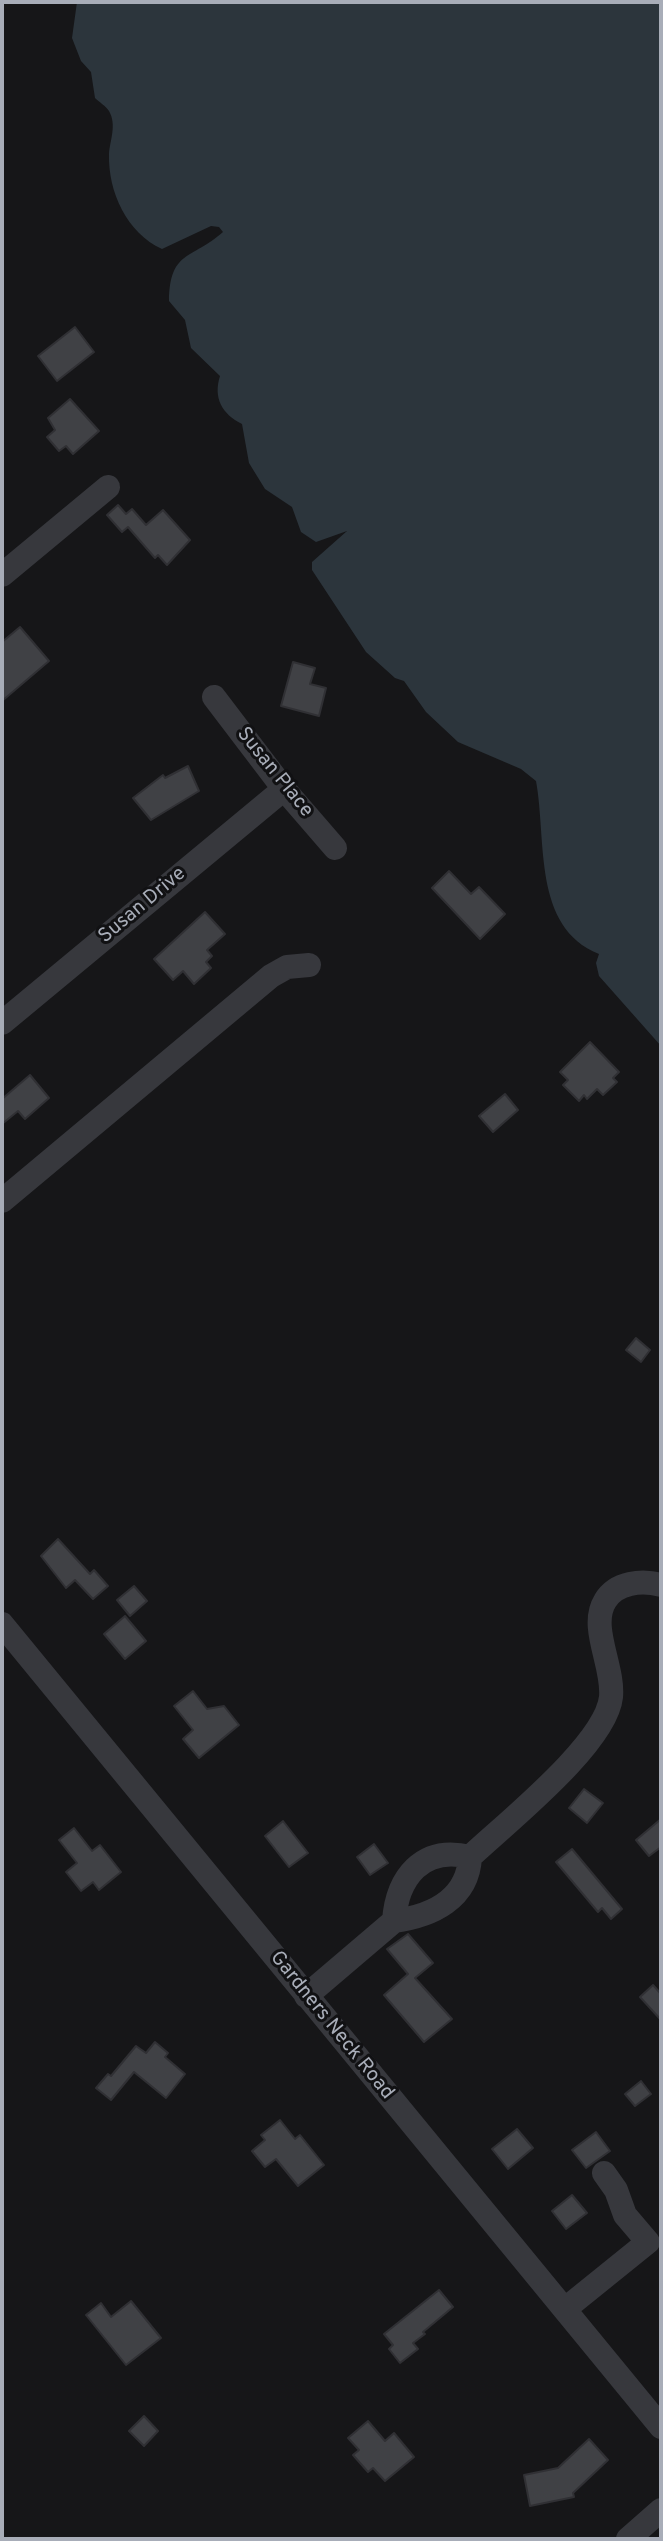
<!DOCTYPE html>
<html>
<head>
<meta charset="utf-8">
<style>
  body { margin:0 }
  #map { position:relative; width:663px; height:2541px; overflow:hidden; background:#161618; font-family:Overpass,sans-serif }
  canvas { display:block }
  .frame { position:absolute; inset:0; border:4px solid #a8adb8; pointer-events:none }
</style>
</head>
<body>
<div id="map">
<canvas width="663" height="2541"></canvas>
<div class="frame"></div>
</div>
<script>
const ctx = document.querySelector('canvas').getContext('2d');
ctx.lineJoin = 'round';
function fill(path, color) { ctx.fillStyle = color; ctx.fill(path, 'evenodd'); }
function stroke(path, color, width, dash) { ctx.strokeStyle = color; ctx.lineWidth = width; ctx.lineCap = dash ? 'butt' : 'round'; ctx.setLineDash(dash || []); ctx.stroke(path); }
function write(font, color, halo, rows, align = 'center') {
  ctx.font = font + ' Overpass,sans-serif'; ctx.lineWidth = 6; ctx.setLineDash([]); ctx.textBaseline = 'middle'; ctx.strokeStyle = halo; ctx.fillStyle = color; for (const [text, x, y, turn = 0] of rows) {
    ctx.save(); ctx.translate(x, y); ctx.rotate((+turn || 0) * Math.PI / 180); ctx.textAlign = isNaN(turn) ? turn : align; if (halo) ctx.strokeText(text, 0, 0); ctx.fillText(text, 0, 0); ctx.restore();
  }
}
fill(new Path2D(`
  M77,2H661V1046L599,976L596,963L599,954C532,927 547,841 536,781L521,769L458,742L426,712L404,681L395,678L366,652L312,570V562L347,531L316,542L301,532L292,507L265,489L249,463L242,424C222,414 213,398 220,376L191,348L185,320L169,301C170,250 191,260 223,232L219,227L211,226L162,249C127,233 108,192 109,154C110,140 117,125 109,111C106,106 99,102 95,98L91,72L81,61L72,38Z`), '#2c353c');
const building = new Path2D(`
  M75,327L94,352L57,381L38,356Z
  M70,399L99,431L73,454L66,446L59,451L47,437L55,430L48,418Z
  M118,505L126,514L132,509L146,525L163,510L190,540L167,565L158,555L155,558L128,527L122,532L107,515Z
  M20,627L49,661L2,701V642Z
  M293,662L315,668L310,684L326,688L319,716L281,706Z
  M188,766L199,791L151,820L133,798L163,775L165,778Z
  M449,871L471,894L479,887L505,914L480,939L432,888Z
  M205,912L225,934L207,950L212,956L206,962L211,968L194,984L183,971L173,980L154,959Z
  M590,1042L619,1072L613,1078L617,1082L603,1095L597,1089L587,1099L584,1095L579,1101L563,1085L568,1080L560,1072Z
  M30,1075L49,1098L25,1119L18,1111L2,1124V1099Z
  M505,1094L518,1110L493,1132L479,1116Z
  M636,1338L650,1350L641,1362L626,1350Z
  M58,1539L90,1574L94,1570L108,1586L93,1599L75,1580L66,1588L41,1556Z
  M134,1586L147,1601L130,1616L117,1600Z
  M125,1616L146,1641L125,1659L104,1634Z
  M193,1691L207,1709L224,1706L239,1725L199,1758L183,1739L193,1730L174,1706Z
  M584,1789L603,1803L587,1823L569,1808Z
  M661,1819V1847L649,1856L636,1840Z
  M283,1821L308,1853L289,1867L265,1836Z
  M74,1828L92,1851L100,1845L121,1872L99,1890L93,1882L81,1891L66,1872L77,1863L59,1840Z
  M374,1844L388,1863L370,1875L357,1857Z
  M572,1849L622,1909L611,1919L602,1908L598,1912L556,1862Z
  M408,1934L433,1963L415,1978L452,2019L424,2042L384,1995L408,1974L387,1949Z
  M653,1985L661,1994V2020L640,1997Z
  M155,2042L168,2053L165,2057L185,2074L166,2098L134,2072L111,2100L96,2088L108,2074L111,2076L136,2046L146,2053Z
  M641,2081L651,2094L635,2106L625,2094Z
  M280,2120L295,2139L300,2135L324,2165L298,2186L276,2159L265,2167L252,2151L265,2140L261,2135Z
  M517,2129L533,2148L508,2169L492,2149Z
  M596,2132L610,2151L586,2168L572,2150Z
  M572,2195L587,2213L566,2229L552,2211Z
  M439,2290L453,2307L423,2332L425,2334L413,2343L418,2349L400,2363L389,2349L393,2345L384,2334Z
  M131,2301L161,2338L126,2365L86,2315L101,2303L111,2317Z
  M144,2416L158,2431L144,2446L129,2431Z
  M368,2421L385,2441L394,2433L414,2457L385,2481L373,2468L368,2472L353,2455L359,2450L348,2438Z
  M589,2439L608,2460L573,2493L574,2497L530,2506L524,2475L558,2468Z`);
fill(building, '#404145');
stroke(building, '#303034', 2);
stroke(new Path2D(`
  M2,575L108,487
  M214,697L284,789L335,848
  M2,1023L284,789
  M2,1201L271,976L287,967L309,965
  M2,1624L661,2427
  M470,1857C422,1845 397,1878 394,1921C432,1916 468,1899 470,1857C506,1823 606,1744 611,1697C614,1666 589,1627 605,1601C616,1582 642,1580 661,1585
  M306,1996L394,1921
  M565,2309L648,2242L625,2215L616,2190L604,2173
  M628,2539L661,2510`), '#37383d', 24);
write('20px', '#a8adb8', '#111113', [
  ["Susan Place",274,773,51],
  ["Susan Drive",143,906,-40],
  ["Gardners Neck Road",331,2026,51]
]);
</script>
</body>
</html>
